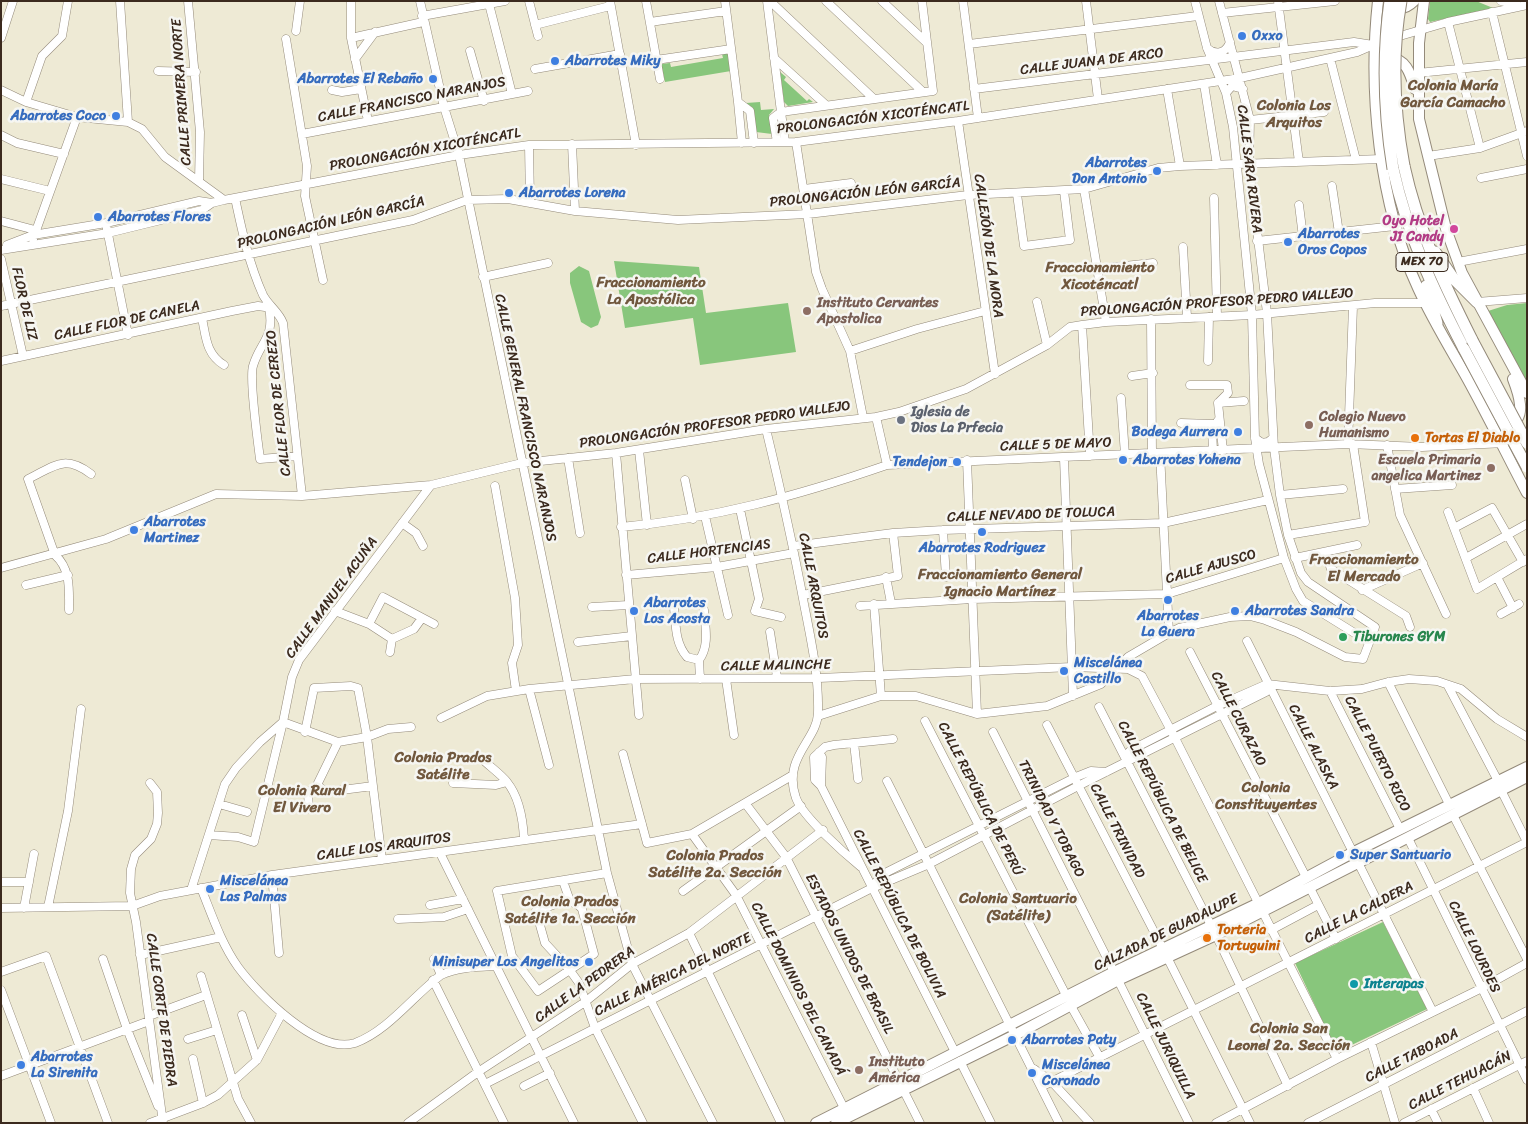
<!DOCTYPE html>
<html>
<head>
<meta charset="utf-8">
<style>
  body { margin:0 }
  #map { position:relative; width:1528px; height:1124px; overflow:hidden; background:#eeead5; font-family:Sriracha,sans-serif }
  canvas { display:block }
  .frame { position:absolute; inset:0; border:2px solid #3b2a1e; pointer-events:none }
</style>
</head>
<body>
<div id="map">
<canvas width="1528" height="1124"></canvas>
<div class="frame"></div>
</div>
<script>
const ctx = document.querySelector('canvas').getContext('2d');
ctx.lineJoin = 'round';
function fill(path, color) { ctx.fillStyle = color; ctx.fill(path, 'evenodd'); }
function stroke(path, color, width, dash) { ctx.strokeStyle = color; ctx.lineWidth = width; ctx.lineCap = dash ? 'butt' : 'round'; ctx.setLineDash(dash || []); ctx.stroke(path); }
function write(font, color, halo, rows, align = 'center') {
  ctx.font = font + ' Sriracha,sans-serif'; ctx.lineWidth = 5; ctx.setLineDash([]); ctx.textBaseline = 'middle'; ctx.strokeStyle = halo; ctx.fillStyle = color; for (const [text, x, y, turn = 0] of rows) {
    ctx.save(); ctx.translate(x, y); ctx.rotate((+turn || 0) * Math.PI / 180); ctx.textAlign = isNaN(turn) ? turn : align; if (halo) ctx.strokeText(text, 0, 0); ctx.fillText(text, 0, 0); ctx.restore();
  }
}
fill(new Path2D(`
  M1430,1H1476L1493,8L1430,22L1428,19Z
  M729,53L731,71L665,82L661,64L670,63L671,67L723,58L722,54Z
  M780,72L786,77L784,80L807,101L809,99L813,102L788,106L784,102Z
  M760,102L761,110L774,109L769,115L772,134L756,132L753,108L746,103Z
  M614,261L699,267L706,313L788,303L796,352L700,365L693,318L625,328Z
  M579,266L589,271L601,317L598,325L591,328L581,322L570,283V273Z
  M1527,303V383L1488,311L1507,305Z
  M1383,922L1427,1009L1337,1052L1295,963Z`), '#88c67c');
const minor = new Path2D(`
  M120,1L128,122
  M188,1L200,132L199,181
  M351,1V38L368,121
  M420,1L444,107L459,155L607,873L632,964L713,1123
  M529,1L538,36
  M610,1L636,145
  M646,1L660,79
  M725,1L738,102
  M767,1L781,112L933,91L922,1
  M770,1L874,99
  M826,1L923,92
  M882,1L927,43
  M963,1L978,118
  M1086,1L1098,99
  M1195,1L1207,48L1226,93L1233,127L1252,315L1255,438L1259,464L1284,558L1296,589L1303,601L1369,642
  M1278,1L1299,162
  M1501,1L1517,5
  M489,4L512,94
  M1492,12L1527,156
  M1222,13L1335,1
  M422,16L505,1
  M650,22L726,11
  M1448,22L1480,148
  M535,25L610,6
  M296,31L300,1
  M1,38L13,1
  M351,38L423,22
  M1393,38L1448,22L1527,5
  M286,39L307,166L305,196L323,280
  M969,44L1198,16
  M1207,48C1216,56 1226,53 1230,42
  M470,51L484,101
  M774,58L826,105
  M1330,58L1356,160
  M355,59L375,32
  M656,60L731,49
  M535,69L620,54
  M158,71L196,72
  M1418,73L1527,62
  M1204,84L1217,165
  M974,89L1354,42L1373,45
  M1167,89L1180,166
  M1,90L26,102L77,117L128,122L142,129L165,157L224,200
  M332,90L342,92L361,89
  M1226,93L1232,86L1243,89
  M26,102L42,56L62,36L68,1
  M1250,120L1324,112
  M958,121L995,374
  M302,134L528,91
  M1,135L17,143L64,154
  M777,142L773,118L781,112L785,142
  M796,142L816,272L822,289L850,351L863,417
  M742,143L738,102L750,111L754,143
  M572,144L575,211
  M529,145L530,202
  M1428,156L1480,148L1527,131
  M1481,178L1527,169
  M1,179L50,191
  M1332,186L1339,233
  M804,189L851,183
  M1084,189L1106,322
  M1017,194L1024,246L1070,240L1064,191
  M235,198C242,231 249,264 263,295C268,305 279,312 283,323L302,496
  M1214,198L1217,316
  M1299,205L1303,237
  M1,221L35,230
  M107,229L128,335
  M33,239L77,117
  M1257,241L1395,226
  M7,245L33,235L106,223L199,201L212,203
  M1183,247L1187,317
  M1,250L108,233L202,210L212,203L224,200L459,155L529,145L796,142L958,121L1240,78L1357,52L1380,42
  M1,259L23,356
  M1458,262L1527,249
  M1096,269L1153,263
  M483,277L548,263
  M1037,302L1047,345
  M1477,302L1527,298
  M1,306L413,220L467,200L508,199L575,211L678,220L808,214L968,195L1084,189L1158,168L1180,166L1382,159
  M269,308C275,338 260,342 253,366C249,379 258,443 260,459L297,456
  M202,318C206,337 206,354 224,365
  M1151,319L1152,454
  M1082,325L1090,456
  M850,351L917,329L985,311
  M1,361L232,311L258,306L272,308
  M1208,361L1209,317
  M1132,376L1153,373
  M1190,385H1227L1228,393L1218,403L1223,451
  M1121,398L1125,455
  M1218,403L1244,401
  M876,417L887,465
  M1181,423L1213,424
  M766,429C780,487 793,545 804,604C811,640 819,675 818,713C817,741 782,757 796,798C803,817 844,853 861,867
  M1255,438L1262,443L1268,442L1273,438
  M1348,444L1353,306
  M1387,445L1400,515L1446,614
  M639,450L647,525
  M1213,451L1212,429L1219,419
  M616,453L639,715
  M1160,453L1169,633
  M568,458L580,533
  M1064,458L1073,696
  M967,460L977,714
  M685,480L693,519
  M495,486L515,598L518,645L512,663L516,691
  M1395,489L1452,485
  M1280,495L1343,489
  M740,509L759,599L755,611L781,617
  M1448,512L1477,589L1527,559
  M705,516L728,615
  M402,523L416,533L423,546
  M621,527C713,519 800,495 887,465L1348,444L1422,447L1505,443
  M1454,528L1492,508L1523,562
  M943,530L946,577
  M1288,535L1365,522L1353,444
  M793,546L893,533L943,530L1163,523L1268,500
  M1325,552L1331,569L1406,616L1410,627
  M1295,558L1357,545
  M1466,558L1527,524
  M1,568L106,539L216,494L302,496L431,485L522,463L616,453L766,429L876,417L899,412L966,389L1047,345L1070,327L1082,325L1106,322L1252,315L1375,303H1426
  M626,575L717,567L794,553
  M886,577L891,603
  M1497,577L1513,608
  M26,585L68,575
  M1362,590L1423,563
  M803,595L898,576L893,533
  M874,604L881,696
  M860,606L972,599L1167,594L1284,558
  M592,607L629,605
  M674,608C676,626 675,643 687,657L699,660
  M69,610C69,590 71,569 55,555L28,479C55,466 64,454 91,474
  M335,611L369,624L392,639
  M1501,614L1519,604
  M369,624L383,597L434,624
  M770,632L777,677
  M1247,641L1433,1012
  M578,642L632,636
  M390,652L392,639L414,629L422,618
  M1190,652L1306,877
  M700,679L699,660C710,646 705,626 704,610
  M726,679L734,735
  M1388,682L1449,804
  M1448,686L1498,781
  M529,689L549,765
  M1330,691L1400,829
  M1099,707L1216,935L1288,1086
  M818,716L881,696H916L977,714L1047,706L1101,684L1128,657L1169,633L1179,628L1230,617L1250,616L1265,620L1296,632L1345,657L1363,659L1375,627L1308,582L1301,573L1288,535L1280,495L1274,448L1267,313L1249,164L1250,120L1219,1
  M441,718L487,696L529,689L635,679L819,678L1072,667L1128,669L1142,676L1175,738L1337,1059
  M925,721L1067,997
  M1047,725L1163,949
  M305,732L314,688L351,686L358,688L367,737L382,860
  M993,732L1114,972
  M893,739L834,745L825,747L814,757L815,780L821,786L955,1052
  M854,743L858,779
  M819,752L822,757L821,786
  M623,754L647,843L692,834L793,775
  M481,758C489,766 501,774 507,782C520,798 523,820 524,839
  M1126,762L1127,754L1131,750L1217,706L1267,684L1330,691L1362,689L1388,682L1409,679L1437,681L1461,689L1497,719L1527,737
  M887,781L1059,1123
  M150,783L157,792L158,813L157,824L151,839L135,855L131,869L130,893L136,922L163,1123
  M453,783L496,785L507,782
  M317,785L326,792L373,786
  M745,803L786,857L920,1123
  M219,804L247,812
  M309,809L308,793L317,785L338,742
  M1453,815L1527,959
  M692,834L736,895L844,1108
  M209,835L238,837L254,842L283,722L338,742L367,737L388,729L411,727
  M1408,838L1527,1080
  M440,853L574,1123
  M607,873L497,891L512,956L538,991L594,954L582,909C571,894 550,907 536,911L545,943L569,969L579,983L595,1028L643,1123
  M272,875L279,953
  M563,881L570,901
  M1,882H29
  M201,888C212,915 221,943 238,967C258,994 318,1055 355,1043C388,1031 413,996 441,975C459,967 477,967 496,966
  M872,888L881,875L1076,777L1091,771L1106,772
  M1310,888L1336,939
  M191,890L225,784L236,768L260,742L283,722L292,677L299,660L431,485
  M683,891L801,806
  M430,905L463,899
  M48,907L68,811L81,709
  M1,908L132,906L160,896L272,875L642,824
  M24,908L34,854
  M398,919L444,917L468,909
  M1271,930L1318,905
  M689,933L781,1123
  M140,955L221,937
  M1167,957L1250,1123
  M103,959L127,1029L158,1106
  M434,959L441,975
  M1,972L46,956L108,1123
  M201,976L238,1099L251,1123
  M433,980L504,1123
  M1118,980L1189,1123
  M1,990L51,1123
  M1071,1006L1100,1058
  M242,1015L257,1060
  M149,1016L206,995
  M188,1039L217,1030
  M1371,1042L1395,1123
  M193,1059L203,1103
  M960,1061L991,1123
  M1034,1069L1052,1082L1090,1123
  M1,1076L149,1021
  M485,1084L872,888L929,864L1080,785L1266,692L1273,685
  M524,1086L550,1073
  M1041,1087L1527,842L1501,790
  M1473,1088L1489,1123
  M1431,1109L1438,1123
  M150,1123L203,1103L218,1095L257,1060L282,1013
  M408,1123L478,1072L585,1002L632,964L689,933L823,830
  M1216,1123L1337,1059L1480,989L1527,963
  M1308,1123L1527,1011
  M1404,1123L1527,1061`);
const major = new Path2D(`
  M1378,1C1368,92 1379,204 1418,288C1432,319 1450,348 1467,378C1488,416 1507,455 1527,493
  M1424,1L1419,43V119L1446,229L1462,273L1527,393
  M1394,7C1402,10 1408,7 1414,1
  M1389,57C1407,60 1410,73 1415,89
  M1509,424C1528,419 1518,392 1513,379
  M816,1123L1114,972L1259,903L1352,853L1527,767
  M836,1123L1015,1035L1118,980L1216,935L1527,777`);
const highway = new Path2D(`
  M1404,166C1418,230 1443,282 1472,340
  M1393,169C1408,236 1433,289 1464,349
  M1435,252L1453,278L1477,302
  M1426,286L1437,323`);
stroke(minor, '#948a7a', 9);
stroke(major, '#948a7a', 12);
stroke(highway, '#948a7a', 13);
stroke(minor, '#fff', 8);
stroke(major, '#fff', 10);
stroke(highway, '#fff', 11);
const highwayBridge = new Path2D(`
  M1390,1C1382,58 1384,113 1393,169
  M1401,1C1391,56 1394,112 1404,166
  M1472,340L1527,443
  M1464,349L1527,467`);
stroke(highwayBridge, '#948a7a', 13, []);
stroke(highwayBridge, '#fff', 11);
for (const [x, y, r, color] of [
  [1242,36,5,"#3f7fe0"],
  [555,61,5,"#3f7fe0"],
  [433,79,5,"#3f7fe0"],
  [116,116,5,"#3f7fe0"],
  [1157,171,5,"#3f7fe0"],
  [509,193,5,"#3f7fe0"],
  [98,217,5,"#3f7fe0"],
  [1454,229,5,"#d1479c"],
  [1288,242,5,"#3f7fe0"],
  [807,311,5,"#8d6e63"],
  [901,420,5,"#6b7280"],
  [1309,425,5,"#8d6e63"],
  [1238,432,5,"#3f7fe0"],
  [1415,438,5,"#e8710a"],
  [1123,460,5,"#3f7fe0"],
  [957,462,5,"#3f7fe0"],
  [1491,468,5,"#8d6e63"],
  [134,530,5,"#3f7fe0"],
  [982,532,5,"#3f7fe0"],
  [1168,600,5,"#3f7fe0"],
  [634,611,5,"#3f7fe0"],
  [1235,611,5,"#3f7fe0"],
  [1343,637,5,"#2e9e5b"],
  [1064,671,5,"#3f7fe0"],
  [1340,855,5,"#3f7fe0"],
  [210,889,5,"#3f7fe0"],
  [1207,938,5,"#e8710a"],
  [589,962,5,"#3f7fe0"],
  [1354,984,5,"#0f9aa8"],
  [1012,1040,5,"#3f7fe0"],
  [21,1065,5,"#3f7fe0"],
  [859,1070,5,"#8d6e63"],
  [1032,1073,5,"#3f7fe0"]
]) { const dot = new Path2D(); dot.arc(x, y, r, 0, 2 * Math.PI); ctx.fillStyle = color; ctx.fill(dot); stroke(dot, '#f6f6f2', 2); }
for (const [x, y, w] of [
  [1422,262,52]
]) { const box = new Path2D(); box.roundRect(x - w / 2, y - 9.5, w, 19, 4); ctx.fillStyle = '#f6f6f2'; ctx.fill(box); stroke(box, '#3b2a1e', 1); }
write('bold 12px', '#3b2a1e', null, [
  ["MEX 70",1422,262]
]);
write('bold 14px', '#366cbe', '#f6f6f2', [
  ["Oxxo",1252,36],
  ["Abarrotes Miky",565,61],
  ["Abarrotes El Rebaño",423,79,"right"],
  ["Abarrotes Coco",106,116,"right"],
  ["Abarrotes",1147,163,"right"],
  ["Don Antonio",1147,179,"right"],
  ["Abarrotes Lorena",519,193],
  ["Abarrotes Flores",108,217],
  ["Abarrotes",1298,234],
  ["Oros Copos",1298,250],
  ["Bodega Aurrera",1228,432,"right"],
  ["Abarrotes Yohena",1133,460],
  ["Tendejon",947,462,"right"],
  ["Abarrotes",144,522],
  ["Martinez",144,538],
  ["Abarrotes Rodriguez",982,548,"center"],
  ["Abarrotes",644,603],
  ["Los Acosta",644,619],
  ["Abarrotes Sandra",1245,611],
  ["Abarrotes",1168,616,"center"],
  ["La Guera",1168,632,"center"],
  ["Miscelánea",1074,663],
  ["Castillo",1074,679],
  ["Super Santuario",1350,855],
  ["Miscelánea",220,881],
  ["Las Palmas",220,897],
  ["Minisuper Los Angelitos",579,962,"right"],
  ["Abarrotes Paty",1022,1040],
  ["Abarrotes",31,1057],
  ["La Sirenita",31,1073],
  ["Miscelánea",1042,1065],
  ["Coronado",1042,1081]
], 'left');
write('14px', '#3b2a1e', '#f6f6f2', [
  ["CALLE JUANA DE ARCO",1092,62,-7],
  ["CALLE PRIMERA NORTE",182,92,-94],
  ["CALLE FRANCISCO NARANJOS",412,100,-11],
  ["PROLONGACIÓN XICOTÉNCATL",873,118,-7],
  ["PROLONGACIÓN XICOTÉNCATL",425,150,-10],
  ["CALLE SARA RIVERA",1249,169,83],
  ["PROLONGACIÓN LEÓN GARCÍA",865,193,-6],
  ["PROLONGACIÓN LEÓN GARCÍA",331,223,-13],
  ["CALLEJÓN DE LA MORA",988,246,82],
  ["PROLONGACIÓN PROFESOR PEDRO VALLEJO",1217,303,-4],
  ["FLOR DE LIZ",24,304,77],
  ["CALLE FLOR DE CANELA",127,321,-12],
  ["CALLE FLOR DE CEREZO",279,403,-96],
  ["CALLE GENERAL FRANCISCO NARANJOS",525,418,78],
  ["PROLONGACIÓN PROFESOR PEDRO VALLEJO",715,425,-8],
  ["CALLE 5 DE MAYO",1056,445,-2],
  ["CALLE NEVADO DE TOLUCA",1031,515,-2],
  ["CALLE HORTENCIAS",709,552,-7],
  ["CALLE AJUSCO",1211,567,-16],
  ["CALLE ARQUITOS",813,586,79],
  ["CALLE MANUEL ACUÑA",332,598,-54],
  ["CALLE MALINCHE",776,666,-1],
  ["CALLE CURAZAO",1238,719,63],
  ["CALLE ALASKA",1313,747,63],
  ["CALLE PUERTO RICO",1377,754,63],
  ["CALLE REPÚBLICA DE PERÚ",980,799,63],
  ["CALLE REPÚBLICA DE BELICE",1162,802,63],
  ["TRINIDAD Y TOBAGO",1051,819,63],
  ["CALLE TRINIDAD",1117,831,63],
  ["CALLE LOS ARQUITOS",384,847,-8],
  ["CALLE LA CALDERA",1359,913,-27],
  ["CALLE REPÚBLICA DE BOLIVIA",899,914,63],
  ["CALZADA DE GUADALUPE",1166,933,-26],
  ["CALLE LOURDES",1474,947,64],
  ["ESTADOS UNIDOS DE BRASIL",849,954,63],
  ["CALLE AMÉRICA DEL NORTE",673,975,-26],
  ["CALLE LA PEDRERA",585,985,-36],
  ["CALLE DOMINIOS DEL CANADÁ",798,989,63],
  ["CALLE CORTE DE PIEDRA",161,1010,82],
  ["CALLE JURIQUILLA",1165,1046,64],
  ["CALLE TABOADA",1412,1056,-27],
  ["CALLE TEHUACÁN",1460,1081,-27]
]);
write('bold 14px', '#b23c85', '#f6f6f2', [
  ["Oyo Hotel",1444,221],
  ["JI Candy",1444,237]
], 'right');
write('bold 14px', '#785e54', '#f6f6f2', [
  ["Instituto Cervantes",817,303],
  ["Apostolica",817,319],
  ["Colegio Nuevo",1319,417],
  ["Humanismo",1319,433],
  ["Escuela Primaria",1481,460,"right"],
  ["angelica Martinez",1481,476,"right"],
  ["Instituto",869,1062],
  ["América",869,1078]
], 'left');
write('bold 14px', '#5b616d', '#f6f6f2', [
  ["Iglesia de",911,412],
  ["Dios La Prfecia",911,428]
], 'left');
write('bold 14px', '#c56008', '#f6f6f2', [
  ["Tortas El Diablo",1425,438],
  ["Torteria",1217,930],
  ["Tortuguini",1217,946]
], 'left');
write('bold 14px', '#27864d', '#f6f6f2', [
  ["Tiburones GYM",1353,637]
], 'left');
write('bold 14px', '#0d838f', '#f6f6f2', [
  ["Interapas",1364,984]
], 'left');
write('bold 15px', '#71583e', '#f6f6f2', [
  ["Colonia María",1453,86],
  ["García Camacho",1453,103],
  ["Colonia Los",1294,106],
  ["Arquitos",1294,123],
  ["Fraccionamiento",1100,268],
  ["Xicoténcatl",1100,285],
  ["Fraccionamiento",651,283],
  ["La Apostólica",651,300],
  ["Fraccionamiento",1364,560],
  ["El Mercado",1364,577],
  ["Fraccionamiento General",1000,575],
  ["Ignacio Martínez",1000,592],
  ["Colonia Prados",443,758],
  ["Satélite",443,775],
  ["Colonia",1266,788],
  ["Constituyentes",1266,805],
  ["Colonia Rural",302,791],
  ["El Vivero",302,808],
  ["Colonia Prados",715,856],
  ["Satélite 2a. Sección",715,873],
  ["Colonia Santuario",1018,899],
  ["(Satélite)",1018,916],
  ["Colonia Prados",570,902],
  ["Satélite 1a. Sección",570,919],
  ["Colonia San",1289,1029],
  ["Leonel 2a. Sección",1289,1046]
]);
</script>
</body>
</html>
